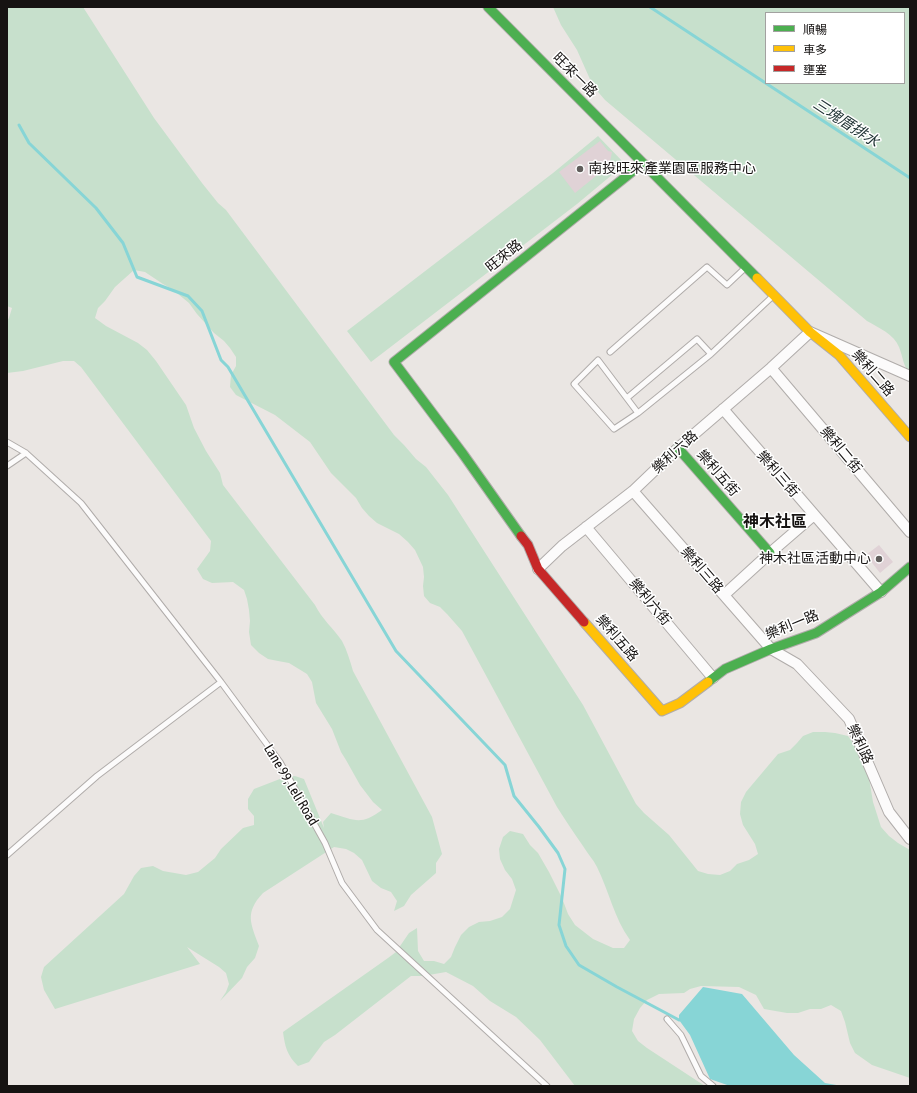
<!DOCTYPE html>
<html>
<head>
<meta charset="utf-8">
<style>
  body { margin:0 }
  #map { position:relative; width:917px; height:1093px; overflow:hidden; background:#eae6e3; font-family:"Asap Condensed","Noto Sans TC",sans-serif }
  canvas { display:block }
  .frame { position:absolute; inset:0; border:8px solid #161312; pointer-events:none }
  .legend { position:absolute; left:765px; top:12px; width:140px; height:72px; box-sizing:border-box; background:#fff; border:1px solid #a2a1a0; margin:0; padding:5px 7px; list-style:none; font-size:12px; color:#161312 }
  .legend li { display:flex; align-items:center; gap:8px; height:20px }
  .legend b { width:20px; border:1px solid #a2a1a0 }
</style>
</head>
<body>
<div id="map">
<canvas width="917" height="1093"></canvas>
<div class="frame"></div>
<ul class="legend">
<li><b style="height:5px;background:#4caf50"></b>順暢</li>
<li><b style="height:5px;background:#ffc107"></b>車多</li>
<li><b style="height:5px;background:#c62828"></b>壅塞</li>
</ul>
</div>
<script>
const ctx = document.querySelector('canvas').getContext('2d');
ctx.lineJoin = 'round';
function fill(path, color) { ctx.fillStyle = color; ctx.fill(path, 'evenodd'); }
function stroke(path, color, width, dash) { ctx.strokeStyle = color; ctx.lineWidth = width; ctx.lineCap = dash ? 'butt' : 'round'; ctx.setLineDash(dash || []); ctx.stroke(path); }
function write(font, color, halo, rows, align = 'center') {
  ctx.font = font + ' "Asap Condensed","Noto Sans TC",sans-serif'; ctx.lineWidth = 3; ctx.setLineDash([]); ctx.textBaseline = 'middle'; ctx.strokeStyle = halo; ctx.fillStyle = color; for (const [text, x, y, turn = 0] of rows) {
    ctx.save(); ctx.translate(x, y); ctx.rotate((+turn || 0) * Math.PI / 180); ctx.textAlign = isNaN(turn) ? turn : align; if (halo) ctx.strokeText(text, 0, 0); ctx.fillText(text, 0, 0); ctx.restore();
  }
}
fill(new Path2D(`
  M7,7H83L154,118L202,183L218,203L226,210L394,435L404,445L416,459L426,467L448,495L583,705L636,804L644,813L669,835L698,871L708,874L720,875L730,871L737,864L749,860L758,854L755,844L743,825L740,814L741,802L746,792L778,754L790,750L797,743L803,736L813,732H825L835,733L848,736L862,755L869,778L873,802L881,827L889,836L898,843L910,850V1078L872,1065L855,1053L850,1043L845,1022L841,1011L831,1005L821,1009H810L798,1013H787L764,1009L756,995L739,987L701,986L690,989L684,993L659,994L647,1000L640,1008L634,1019L632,1031L638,1041L647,1048L705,1086H575L540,1040L516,1017L490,1001L473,986L446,972L423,976H411L335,1035L324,1042L309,1062L298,1066C287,1055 285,1047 283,1032L388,958L396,952L409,933L417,928L418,951L424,961H434L444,964L451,957L455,947L461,935L469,927L479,922L490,921L502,917L510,909L516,890L512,879L505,870L500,859L499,849L503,837L510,831L523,834L530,845L538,853L549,872L562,898L568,914L575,925L593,939L613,948H624L630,940C614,918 609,891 597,867C593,859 587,853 583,846C574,833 566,821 557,807L462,631L447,614L440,607L430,603L424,596L423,586L424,577L423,567L415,550L408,542L399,534L377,523L369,516L362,508L356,498L331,473L310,442L275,415L236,395L230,387L231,375L236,366V357L230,348L224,341L214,333L197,314L189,303L172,289L163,284L145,272L134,270L115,287L105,301L98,308L95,318L106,326L138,343L147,350L156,361L186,405L194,428L206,451L220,473L223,485L315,605C322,619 333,628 342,641C347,650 350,661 353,671L432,817L442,854L436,863V873L411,895L404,906L394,911L397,901L391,892L381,888L372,881L362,860L354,853L346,849L334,847L263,893C244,913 251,924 259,946L255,958L247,967L242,978L220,1001L226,992L229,984L226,973L219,967L187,947L200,964L55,1009L44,990L41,977L44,967L124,894L134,876L141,868L153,866L163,871L186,875L198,872L215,858L221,849L243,828L254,825V816L248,809V799L254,789L285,777L295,776L304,779L324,828L323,822L331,813C355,820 360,826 382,810L373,802L360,785L346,760L341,752L332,729L316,703L312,682L307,674L289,663L278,661L268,659L259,653L251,645L249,632L250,621L249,610L247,599L244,590L233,582L212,583L203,579L197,569L210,551L211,541L81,367L74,361H63L23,371L7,373V321L9,318L12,308L7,306Z
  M553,7H910V374C903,366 903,357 899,347C894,334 879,328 867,321L605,100L593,86L577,50L561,25ZM766,13H904V83H766Z
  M598,136L625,164L577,204L371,362L347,331L553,173Z`), '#c7e0cc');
fill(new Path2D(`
  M703,987L742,994L794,1055L825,1083L842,1086H730L710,1079L690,1035L679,1020V1015Z`), '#87d5d6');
stroke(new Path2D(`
  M650,7L910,178
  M19,125L29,143L96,208L123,243L137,277L188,296L202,311L221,360L228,367L396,651L505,765L514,796L539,827L558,853L565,869L559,925L566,946L579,965L617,987L679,1020`), '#87d5d6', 3);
fill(new Path2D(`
  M600,141L608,151L612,152L609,167L598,164L596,176L575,193L559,172Z
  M879,545L893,562L880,573L866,555Z`), '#e0d2d6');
const lane = new Path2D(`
  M610,352L707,267L727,285L745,268
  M627,398L697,339L711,354
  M638,413L614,429L574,384L598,360L638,413L711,354L773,296
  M7,442L26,453L81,503L221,682L280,762L325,843L342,883L377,930L547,1086
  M7,466L26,453
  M7,855L97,776L221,682
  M667,1019L681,1035L701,1076L713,1086`);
const street = new Path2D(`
  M771,368L910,532
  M723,409L881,592
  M633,491L771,649L797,664L849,719L889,812L910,839
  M586,527L713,678
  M538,569L562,546L633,491L678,448L771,368L810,332L910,376
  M724,595L770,553L814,515`);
const fast = new Path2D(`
  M488,7L757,278
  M678,448L770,553
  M521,536L463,454L394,362L643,163
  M708,682L725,669L771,649L816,633L881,592L910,567`);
const slow = new Path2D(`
  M757,278L810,332L839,355L910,437
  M584,622L662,711L680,703L708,682`);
const jam = new Path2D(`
  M521,536L528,545L538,569L584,622`);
stroke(lane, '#b0acaa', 7);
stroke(street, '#b0acaa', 12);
stroke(fast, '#b0acaa', 11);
stroke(slow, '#b0acaa', 11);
stroke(jam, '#b0acaa', 11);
stroke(lane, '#fcfbfb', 5);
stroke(street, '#fcfbfb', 10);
stroke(fast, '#4caf50', 9);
stroke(slow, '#ffc107', 9);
stroke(jam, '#c62828', 9);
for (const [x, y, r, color] of [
  [580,169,4,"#605d5b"],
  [879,559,4,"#605d5b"]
]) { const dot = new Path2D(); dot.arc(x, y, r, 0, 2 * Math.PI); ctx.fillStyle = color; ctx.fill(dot); stroke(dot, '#fff', 1.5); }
write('14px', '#161312', '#fff', [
  ["旺來一路",575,75,45],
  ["旺來路",504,256,-39],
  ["樂利二路",873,373,49],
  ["樂利二街",841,450,50],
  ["樂利六路",675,452,-42],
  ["樂利五街",718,473,49],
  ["樂利三街",778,474,49],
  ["樂利三路",702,570,49],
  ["樂利六街",650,602,50],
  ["樂利一路",792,625,-22],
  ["樂利五路",617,638,49],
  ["樂利路",860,744,65],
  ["Lane 99, Leli Road",291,785,59]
]);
write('14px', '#161312', '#fff', [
  ["南投旺來產業園區服務中心",588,169],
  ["神木社區活動中心",871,559,"right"]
], 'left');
write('italic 15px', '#1b2f30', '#fff', [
  ["三塊厝排水",846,123,33]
]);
write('bold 16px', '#161312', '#fff', [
  ["神木社區",775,522]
]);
</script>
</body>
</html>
